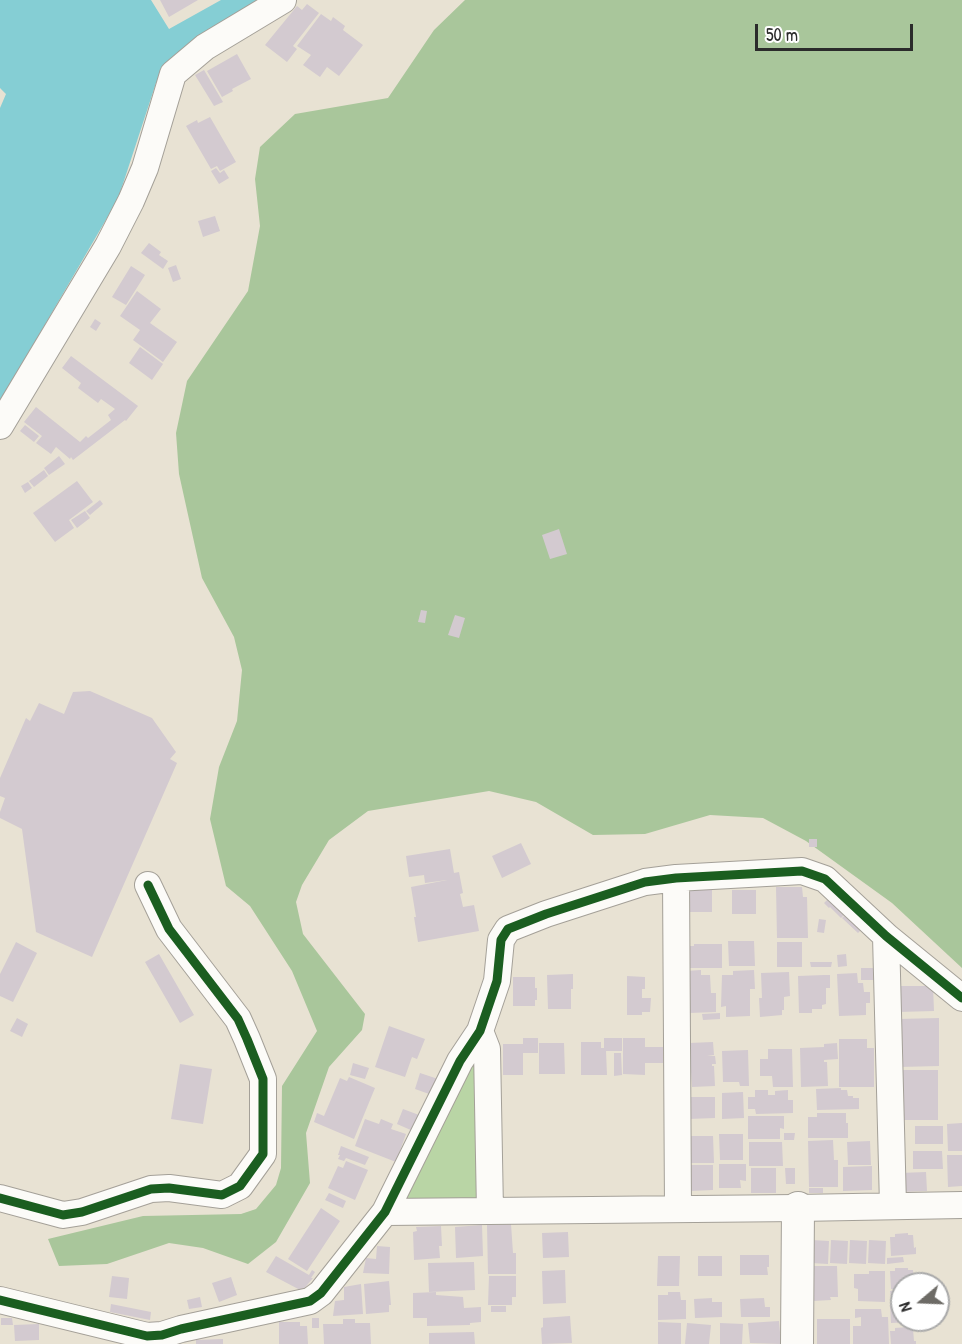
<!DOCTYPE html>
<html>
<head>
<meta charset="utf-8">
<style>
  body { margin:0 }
  #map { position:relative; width:962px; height:1344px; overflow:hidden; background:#e8e2d3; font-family:"Patrick Hand",sans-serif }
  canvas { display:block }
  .north { position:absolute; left:890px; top:1272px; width:60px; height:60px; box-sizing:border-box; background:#fff; border:2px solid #aaa; border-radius:50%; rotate:251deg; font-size:16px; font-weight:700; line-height:24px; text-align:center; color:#2b2b2b }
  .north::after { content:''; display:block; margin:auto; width:21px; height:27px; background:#6d6b66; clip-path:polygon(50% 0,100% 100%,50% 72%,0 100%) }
  .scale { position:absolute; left:755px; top:24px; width:158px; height:27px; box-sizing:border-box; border:3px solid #2b2b2b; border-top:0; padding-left:8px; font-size:18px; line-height:21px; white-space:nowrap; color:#2b2b2b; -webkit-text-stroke:4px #fff; paint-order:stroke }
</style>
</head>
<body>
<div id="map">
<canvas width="962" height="1344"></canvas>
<div class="north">N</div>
<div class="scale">50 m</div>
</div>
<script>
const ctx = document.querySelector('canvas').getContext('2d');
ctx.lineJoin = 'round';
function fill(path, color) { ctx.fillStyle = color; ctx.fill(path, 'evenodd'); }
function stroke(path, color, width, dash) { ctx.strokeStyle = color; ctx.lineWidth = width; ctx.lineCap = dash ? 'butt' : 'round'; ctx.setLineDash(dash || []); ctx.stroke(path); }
fill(new Path2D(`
  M468,1061L480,1065L477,1199L410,1200L405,1197Z`), '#b9d5a5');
fill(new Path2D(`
  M465,0H962V968L892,903L806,841L763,818L710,815L645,834L593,835L536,802L489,791L368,811L329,840L302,885L296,902L303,934L365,1014L362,1030L329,1067L306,1133L310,1183L276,1242L248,1264L203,1248L169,1243L107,1264L59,1266L48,1239L143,1216L241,1214L256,1209L276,1185L281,1168L282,1086L317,1031L292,971L250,906L226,886L210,819L219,767L237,721L242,670L234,637L202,578L179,474L176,433L187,381L248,291L260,226L255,179L260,147L295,114L388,98L434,30Z`), '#a9c69b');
fill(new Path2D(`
  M0,0H151L169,29L221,0H261L180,54L156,83L118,199L0,402V108L6,94L0,88Z`), '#85ced4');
fill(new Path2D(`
  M160,0H198L169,17Z
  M307,4L319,13L293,46L297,49L287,62L265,45L297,6L302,10Z
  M321,14L331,21L333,17L345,26L343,30L363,45L339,76L327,67L320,77L303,65L311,55L297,46Z
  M237,54L251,79L232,89L233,91L222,97L207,71Z
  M204,70L223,102L214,106L195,75Z
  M210,117L236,162L220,171L217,166L211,169L186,126L197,120L198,123Z
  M216,168L220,173L224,170L229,178L219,184L211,171Z
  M215,216L220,231L203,237L198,221Z
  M149,243L161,252L159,255L168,261L163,269L141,253Z
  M176,265L181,279L173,282L168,268Z
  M131,266L145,275L126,305L112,297Z
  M137,291L161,309L150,323L177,342L163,362L133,340L140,330L120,316Z
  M95,319L101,323L96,331L90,327Z
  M140,347L163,364L152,380L129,363Z
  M71,356L138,406L126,421L125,420L73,460L71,457L70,459L56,447L51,454L36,443L42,436L24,422L36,407L80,442L86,436L88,438L111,420L108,415L115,409L101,399L98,403L78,388L81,383L62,368Z
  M25,425L39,436L34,442L20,431Z
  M59,456L65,464L49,475L44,468Z
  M44,470L48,476L34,487L29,481Z
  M77,481L93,502L69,520L74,528L55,542L33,513Z
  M28,482L32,488L25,493L21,486Z
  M100,500L103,504L90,515L86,511Z
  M85,511L90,518L77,528L71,520Z
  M559,529L567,554L550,559L542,535Z
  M421,610L427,611L425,623L418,622Z
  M455,615L465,618L459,638L448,635Z
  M90,691L152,718L176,752L170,759L177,763L92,957L36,932L22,829L0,818V812L5,798L0,796V778L26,718L30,721L39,703L64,714L73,692Z
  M809,839H817V847H809Z
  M521,843L531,864L502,878L492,856Z
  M450,849L454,873L459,872L463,893L460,894L463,907L474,905L479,931L418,942L414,917H416L411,887L447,880L425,883L424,875L409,877L406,856Z
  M776,887H802L803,897H807L808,938H777Z
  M690,890H712V912H690Z
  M732,890H756V914H732Z
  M829,898L846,913L841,918L830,907L829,908L824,903Z
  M847,913L863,928L858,933L842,918Z
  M819,919L826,920L824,933L817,932Z
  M728,941H754L755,966H729Z
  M16,942L37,953L13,1002L0,996V974Z
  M777,942H802V967H777Z
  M694,944H722V968H686V946H694Z
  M159,954L194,1015L180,1023L145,962Z
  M846,954L847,966L838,967L837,955Z
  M810,962H832L831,967H811Z
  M861,968H874V980H861Z
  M701,970V975H710L711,993H716V1012L689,1013L686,971Z
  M754,970L755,989H750V1016L726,1017V1006L721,1007L722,975H733V971Z
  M789,972L790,996L784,997V1010H782V1015L760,1017L759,998H762L761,973Z
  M857,973L858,983H863L864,992H870V1003H866V1015L839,1016L837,974Z
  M573,974V989H571V1009H548L547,975Z
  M824,975H830V988H826V1004L822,1005V1009H812V1013H799L798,976Z
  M627,976L645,977V989H642V998H651L650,1012H642V1015H627Z
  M513,977H535V988H537V1000H535V1006H513Z
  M897,986H933L934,1011L898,1012Z
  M720,1013V1019L703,1020L702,1014Z
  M17,1018L28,1024L22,1037L10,1031Z
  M939,1018V1066L899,1067L898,1019Z
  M389,1026L425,1039L417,1059L412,1057L405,1077L375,1067Z
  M523,1038H538V1053H523V1075H503V1044H523Z
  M604,1038H622V1051H606L607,1075H581V1042H601V1048H604Z
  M623,1038H645V1047H663V1063H645V1075L623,1074Z
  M839,1039H867V1048H874V1087H839Z
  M713,1042L714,1055L707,1056H715L716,1064H712V1066H714L715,1086L692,1087L689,1043Z
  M539,1043H564L565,1074H539Z
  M837,1043L838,1059L824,1060V1062H827L828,1086L801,1087L800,1048L824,1047V1044Z
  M768,1049H792L793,1087H773L772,1076H760V1059H768Z
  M748,1050L749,1086H740L739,1082H723L722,1051Z
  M614,1053H621L622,1075L614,1076Z
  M353,1063L369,1068L365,1079L350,1075Z
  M180,1064L212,1069L203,1124L171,1119Z
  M898,1070H938V1120H899Z
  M420,1073L438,1079L432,1095L415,1089Z
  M349,1077L375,1088L354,1139L314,1122L317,1113L324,1116L340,1078L347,1081Z
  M841,1088V1090H847L848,1096H853V1098H859V1109L817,1110L816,1089Z
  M755,1090H768V1095H775V1091L788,1090V1100H793V1113L756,1114L755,1109H748V1097H755Z
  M743,1092L744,1118L722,1119V1093Z
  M688,1097H715V1118L688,1119Z
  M403,1109L419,1115L413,1131L397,1124Z
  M817,1113H846V1123H848V1138H808V1117H817Z
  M748,1116H784V1129L780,1128V1139H748Z
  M365,1119L379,1124L381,1119L393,1124L391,1129L406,1134L396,1162L355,1146Z
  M962,1123V1151H948L947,1124Z
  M915,1126H943V1144H915Z
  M784,1133H795L794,1140H784Z
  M719,1134H743V1160H720Z
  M690,1136H713L714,1163H690Z
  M833,1140L834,1160H838V1187H809L808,1141Z
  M870,1141L871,1165H848L847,1142Z
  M749,1142H782L783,1166H749Z
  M341,1146L369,1157L365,1165L346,1158L344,1161L338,1159L340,1155H338Z
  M913,1151H942L943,1169H913Z
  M947,1155H962V1186L948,1187Z
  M346,1161L368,1170L355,1200L328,1188L338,1166L343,1168Z
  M719,1164H746V1181L740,1180L741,1188H719Z
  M690,1165H713V1190L690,1191Z
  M872,1166V1190L843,1191V1167Z
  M751,1168H776V1193H751Z
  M785,1168H795V1184H786Z
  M926,1172L927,1191L901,1192L900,1173Z
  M809,1188H823V1193H809Z
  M329,1193L346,1201L343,1208L325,1200Z
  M321,1208L340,1221L307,1271L288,1259Z
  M511,1224L513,1253H516V1274H488L487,1225Z
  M482,1225L483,1256L456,1258L455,1227Z
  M441,1226L442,1246H439L440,1258L414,1260L413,1232L417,1231L416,1227Z
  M568,1232L569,1257L543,1258L542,1233Z
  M908,1233V1235H913L914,1248L916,1247V1254L891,1256L890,1237H895V1234Z
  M812,1240L829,1241L828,1264L811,1263Z
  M831,1240L848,1241L847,1264L830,1263Z
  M850,1240L867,1241L866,1264L849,1263Z
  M869,1240L886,1241L885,1264L868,1263Z
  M377,1246L390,1247L389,1274L363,1273L366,1258L376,1259Z
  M740,1255H769V1267H767L768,1275H740Z
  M276,1256L309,1275L312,1270L315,1272L311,1278H313L302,1291L266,1272Z
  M658,1256H680L679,1286H657Z
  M698,1256H722V1276H698Z
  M903,1257L904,1262L887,1264V1258Z
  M474,1262L475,1290L429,1292L428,1263Z
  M812,1266H837L838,1297H830L831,1300L813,1301Z
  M895,1268H908V1270H913L914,1282H916V1284H902V1289H891L890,1271H895Z
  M565,1270L566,1303L543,1304L542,1271Z
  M869,1271H885V1302L858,1301V1289L854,1288V1274H869Z
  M112,1276L129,1278L127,1299L109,1297Z
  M489,1276H516V1297H512V1305H488Z
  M231,1277L237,1295L219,1302L212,1283Z
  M389,1281L391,1305H389V1312L366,1314L364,1284Z
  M361,1284L363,1314L333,1316L335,1301L344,1300V1287Z
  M902,1290V1297H891L890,1291Z
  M436,1292V1295L463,1297L464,1308L481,1307V1322L470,1323V1325L427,1326V1318H413V1293Z
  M668,1292H680L681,1300H686V1319L658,1320V1295H668Z
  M200,1297L202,1307L189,1309L187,1300Z
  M712,1298V1302H722V1317L695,1318L694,1299Z
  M764,1298L765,1307H770V1317H741L740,1299Z
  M895,1301H902V1320H910L911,1322L891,1323L890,1304H895Z
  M111,1304L151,1312L150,1320L110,1312Z
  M491,1306H506V1312H491Z
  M855,1309H881L882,1317H888L889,1344H853V1326H861V1317L855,1318Z
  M570,1316L572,1343L542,1344L541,1328L543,1327V1318Z
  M1,1318H12L13,1325H1Z
  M312,1318H319V1328H312Z
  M343,1319H355V1323H370L371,1344H324L323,1324H343Z
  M817,1319H850V1344H817Z
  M779,1321L781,1344L750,1343L748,1323Z
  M279,1322H300V1326H307L308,1344H279Z
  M658,1322L681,1323V1344H658Z
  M687,1323L711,1325L709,1344H685Z
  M720,1323L743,1324L742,1344H720Z
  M39,1324V1340L15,1341L14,1325Z
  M908,1327L909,1329H913L914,1341H916V1344H891L890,1331H895V1328Z
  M474,1332L475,1344H429V1333Z
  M223,1339V1344H196V1340Z`), '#d3cad0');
const minor = new Path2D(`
  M0,426L108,246L131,201L145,168L173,74L205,47L283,0
  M676,878L678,1208
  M886,936L893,1205
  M480,1031L487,1049L490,1211
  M0,1198L63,1215L82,1212L151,1189L169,1188L222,1195L240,1186L263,1154V1079L247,1039L238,1019L169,929L148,885
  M385,1212L798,1208L962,1205
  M0,1300L147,1336L162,1335L181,1329L310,1301L321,1293L385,1212L460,1061L480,1031L497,981L501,940L508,929L546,914L645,882L676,878L802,871L825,879L886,936L962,998`);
const tertiary = new Path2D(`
  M797,1344L798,1208`);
stroke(minor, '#a4a098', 28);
stroke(tertiary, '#a4a098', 34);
stroke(minor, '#fcfbf8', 26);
stroke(tertiary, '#fcfbf8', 32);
stroke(new Path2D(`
  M0,1198L63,1215L82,1212L151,1189L169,1188L222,1195L240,1186L263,1154V1079L247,1039L238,1019L169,929L148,885
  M0,1300L147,1336L162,1335L181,1329L310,1301L321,1293L385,1212L460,1061L480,1031L497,981L501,940L508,929L546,914L645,882L676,878L802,871L825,879L886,936L962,998`), '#1b5e20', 9);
</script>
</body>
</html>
